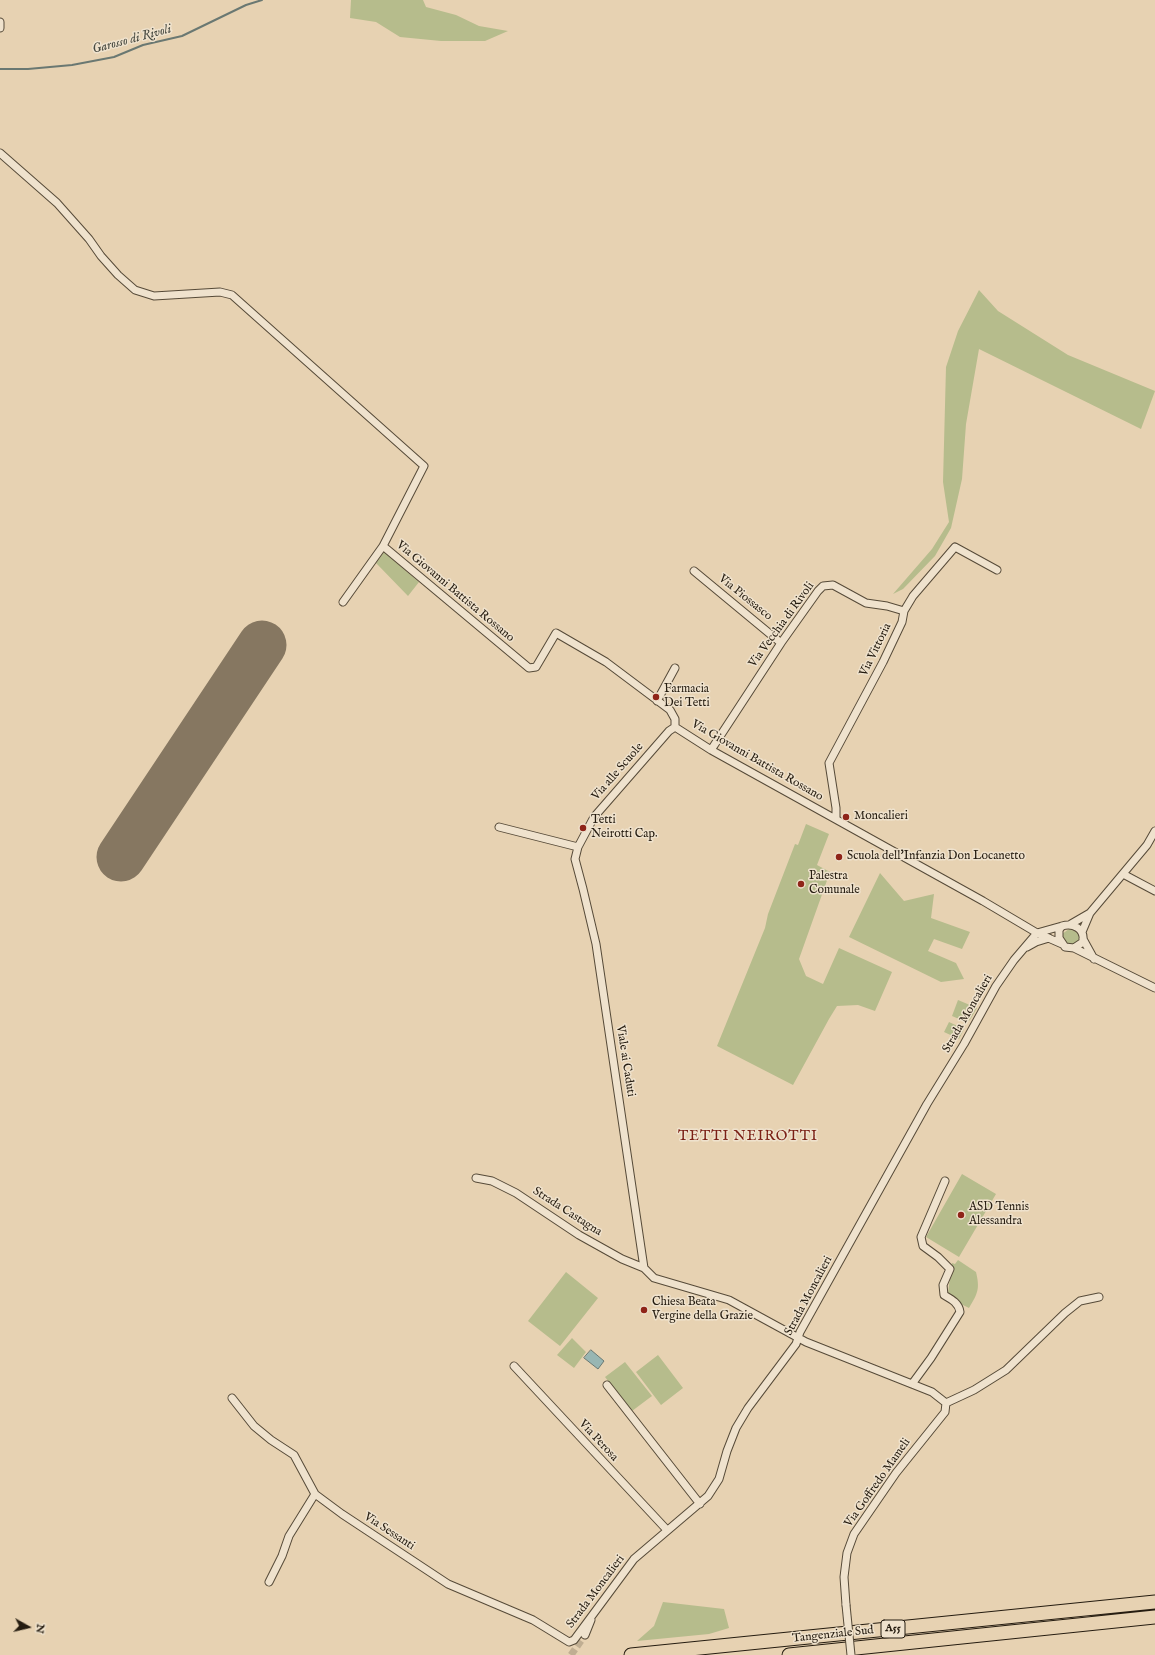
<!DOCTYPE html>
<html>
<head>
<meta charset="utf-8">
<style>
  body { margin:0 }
  #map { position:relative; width:1155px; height:1655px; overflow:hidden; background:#e7d2b2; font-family:"IM FELL English",serif }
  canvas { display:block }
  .north { position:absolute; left:8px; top:1607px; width:40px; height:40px; -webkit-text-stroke:3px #efe2cd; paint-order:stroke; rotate:98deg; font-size:11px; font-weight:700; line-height:16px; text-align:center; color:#251c10 }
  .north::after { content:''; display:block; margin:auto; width:14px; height:18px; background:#251c10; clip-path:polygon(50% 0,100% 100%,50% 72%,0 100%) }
</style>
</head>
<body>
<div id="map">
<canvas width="1155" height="1655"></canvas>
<div class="north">N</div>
</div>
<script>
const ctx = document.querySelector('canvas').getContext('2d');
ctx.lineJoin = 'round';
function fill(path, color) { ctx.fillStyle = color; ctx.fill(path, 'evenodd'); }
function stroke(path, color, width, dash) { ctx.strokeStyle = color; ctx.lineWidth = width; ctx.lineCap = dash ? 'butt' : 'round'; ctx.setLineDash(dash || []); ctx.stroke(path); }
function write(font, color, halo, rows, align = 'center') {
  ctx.font = font + ' "IM FELL English",serif'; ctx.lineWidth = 3; ctx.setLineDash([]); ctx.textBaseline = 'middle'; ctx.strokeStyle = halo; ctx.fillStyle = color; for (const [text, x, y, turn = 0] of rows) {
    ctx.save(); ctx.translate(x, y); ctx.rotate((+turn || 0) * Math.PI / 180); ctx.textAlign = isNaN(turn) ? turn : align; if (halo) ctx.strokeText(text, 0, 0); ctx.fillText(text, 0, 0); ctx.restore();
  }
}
fill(new Path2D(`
  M351,0H423L426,7L456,15L479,26L508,31L485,41H441L400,37L376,22L350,18Z
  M979,290L998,311L1068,355L1155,391L1141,429L979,349L966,424L962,479L951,528L935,556L903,589L893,594L932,549L949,522L943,482L946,367L958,331Z
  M384,552L419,582L408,596L376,563Z
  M806,824L829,834L817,865L830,872L799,959L806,976L823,984L839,948L892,972L875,1011L858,1005L837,1006L829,1019L793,1085L717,1046L765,928L768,914L795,844L798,845Z
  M880,873L904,901L934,894L931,918L970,932L962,949L934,939L928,951L956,963L964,979L941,982L849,937Z
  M1069,929L1077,932C1080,937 1081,940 1077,944C1068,945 1064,943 1062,934Z
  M958,1000L977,1008L970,1020L966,1022L952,1016Z
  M949,1022L964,1029L959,1039L944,1032Z
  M962,1174L996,1194L959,1257L926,1237Z
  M958,1260L976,1272C980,1289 978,1293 969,1308L957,1302L948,1293L952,1263L955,1264Z
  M566,1272L598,1298L560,1346L528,1321Z
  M572,1338L586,1352L574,1368L557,1355Z
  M658,1355L683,1388L661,1405L636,1372Z
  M625,1362L652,1396L632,1411L605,1377Z
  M663,1602L724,1609L729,1628L709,1634L637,1641L654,1626Z`), '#b6bc8c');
const water = new Path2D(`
  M591,1350L604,1361L598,1369L584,1358Z`);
fill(water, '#98b6b3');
stroke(water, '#6a7872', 1);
stroke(new Path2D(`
  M0,69H28L72,65L114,57L143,45L182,36L246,5L262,0`), '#6a7872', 2);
stroke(new Path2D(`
  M121,857L262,645`), '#867761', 49);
stroke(new Path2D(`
  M571,1655L585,1635`), '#c0ae92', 7, [7, 3.5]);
const street = new Path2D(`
  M0,22V28
  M0,153L57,203L89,239L101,256L118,275L135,290L154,296L220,292L232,295L424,466L383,546L529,668L536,667L556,633L606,662L670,710L675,719V727
  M694,571L781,643
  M343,602L383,546
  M657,701L675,668
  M675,727L711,750L983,901L1037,933L1062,944
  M711,750L781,643L818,591L823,586L833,585L866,603L887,606L904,611
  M836,819V808L829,763L883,662L902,622L904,611L913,596L955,547L997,570
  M499,827L578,847
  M1123,874L1155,891
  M1071,924L1090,913
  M1082,932L1090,913L1147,845L1155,831
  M1083,939L1094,959
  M1027,947L1036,942L1049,938
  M1074,948L1083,942C1085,928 1073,923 1062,926L1059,930V938L1065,947L1074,948L1155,988
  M476,1178L492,1181L516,1193L579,1235L622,1259L644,1268L654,1278L729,1300L806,1342L932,1392L946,1403
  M644,1268L596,944L583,889L575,859L578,847L594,817L669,731L675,727
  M514,1366L667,1530
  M912,1384L931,1358L960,1312C959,1303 951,1299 944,1295L943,1285L950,1269L938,1257L923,1246L921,1237L945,1181
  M607,1385L700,1504
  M232,1398L254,1426L271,1440L294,1455L315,1494L342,1514L448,1584L533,1620L569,1642L574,1640L634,1559L708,1496L719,1479L727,1451L736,1428L748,1408L796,1344L800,1332L927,1104L964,1044L996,986L1014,960L1037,933L1062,926
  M946,1403L974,1390L1006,1370L1065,1313L1080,1301L1099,1297
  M269,1582L282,1556L289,1536L315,1494
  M846,1605L844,1577L847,1553L854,1534L896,1473L945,1412L946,1403
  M585,1635L591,1620`);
const highway = new Path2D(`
  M631,1655L1155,1602
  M789,1655L1155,1617`);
stroke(street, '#564a38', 9);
stroke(highway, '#251c10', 15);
stroke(street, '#efe2cd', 7);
stroke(highway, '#e7d2b2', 13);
const streetBridge = new Path2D(`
  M846,1605L851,1655`);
stroke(streetBridge, '#564a38', 9, []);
stroke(streetBridge, '#efe2cd', 7);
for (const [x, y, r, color] of [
  [656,697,4,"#8f2418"],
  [846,817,4,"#8f2418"],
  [583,828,4,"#8f2418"],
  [839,857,4,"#8f2418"],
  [801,884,4,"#8f2418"],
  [961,1215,4,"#8f2418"],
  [644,1310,4,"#8f2418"]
]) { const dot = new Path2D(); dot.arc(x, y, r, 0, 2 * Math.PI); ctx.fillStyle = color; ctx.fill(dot); stroke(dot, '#efe2cd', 1.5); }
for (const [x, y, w] of [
  [893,1629,24]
]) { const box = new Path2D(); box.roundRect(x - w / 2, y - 9, w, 18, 3); ctx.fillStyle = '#efe2cd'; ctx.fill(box); stroke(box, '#251c10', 1); }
write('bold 11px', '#251c10', null, [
  ["A55",893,1629]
]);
write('12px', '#251c10', '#efe2cd', [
  ["Via Giovanni Battista Rossano",455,592,40],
  ["Via Piossasco",745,598,39],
  ["Via Vecchia di Rivoli",782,625,-54],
  ["Via Vittoria",876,650,-64],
  ["Via Giovanni Battista Rossano",757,761,30],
  ["Via alle Scuole",618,772,-49],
  ["Strada Moncalieri",968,1014,-60],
  ["Viale ai Caduti",625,1061,81],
  ["Strada Castagna",567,1212,33],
  ["Strada Moncalieri",809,1296,-62],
  ["Via Perosa",598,1441,47],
  ["Via Goffredo Mameli",878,1483,-55],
  ["Via Sessanti",389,1532,33],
  ["Strada Moncalieri",596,1592,-53],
  ["Tangenziale Sud",833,1635,-6]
]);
write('12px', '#251c10', '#efe2cd', [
  ["Farmacia",664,690],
  ["Dei Tetti",664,704],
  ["Moncalieri",854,817],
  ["Tetti",591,821],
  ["Neirotti Cap.",591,835],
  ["Scuola dell'Infanzia Don Locanetto",847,857],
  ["Palestra",809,877],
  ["Comunale",809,891],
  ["ASD Tennis",969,1208],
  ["Alessandra",969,1222],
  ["Chiesa Beata",652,1303],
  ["Vergine della Grazie",652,1317]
], 'left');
write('italic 13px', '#484a41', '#efe2cd', [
  ["Garosso di Rivoli",132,40,-15]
]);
ctx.letterSpacing = '1px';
write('14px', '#7a1f14', '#efe2cd', [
  ["TETTI NEIROTTI",748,1137]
]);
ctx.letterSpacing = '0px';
</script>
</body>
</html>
